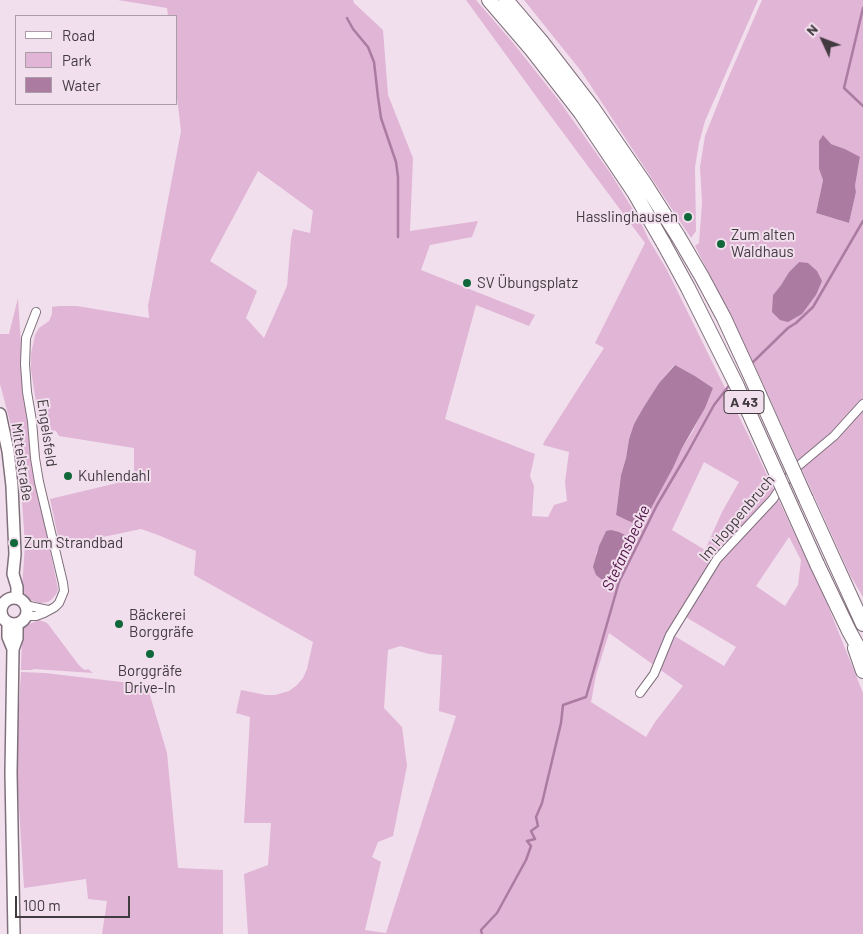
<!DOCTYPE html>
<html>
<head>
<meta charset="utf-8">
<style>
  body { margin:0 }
  #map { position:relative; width:863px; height:934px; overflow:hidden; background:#f2dfed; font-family:Barlow,sans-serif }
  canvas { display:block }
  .legend { position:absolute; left:15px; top:15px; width:162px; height:90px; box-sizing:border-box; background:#f2dfed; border:1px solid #ab9da7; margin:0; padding:6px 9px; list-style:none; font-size:15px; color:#413a3f }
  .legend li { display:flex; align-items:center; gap:10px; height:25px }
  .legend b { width:25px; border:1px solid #ab9da7 }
  .north { position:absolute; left:798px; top:15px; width:50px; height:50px; -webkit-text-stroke:4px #f2dfed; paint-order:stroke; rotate:313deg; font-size:14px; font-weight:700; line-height:20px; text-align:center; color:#413a3f }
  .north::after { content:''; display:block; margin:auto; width:18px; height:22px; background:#413a3f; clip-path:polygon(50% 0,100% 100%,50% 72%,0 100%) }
  .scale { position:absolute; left:15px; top:896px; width:115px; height:22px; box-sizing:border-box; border:2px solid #413a3f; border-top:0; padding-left:6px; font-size:15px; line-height:18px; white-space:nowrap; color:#413a3f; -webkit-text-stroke:4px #f2dfed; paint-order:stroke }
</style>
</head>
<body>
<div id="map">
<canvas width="863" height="934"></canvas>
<ul class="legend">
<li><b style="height:6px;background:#fff"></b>Road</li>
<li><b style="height:14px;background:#e0b5d6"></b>Park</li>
<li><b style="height:14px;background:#ac7ba2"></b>Water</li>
</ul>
<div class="north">N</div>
<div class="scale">100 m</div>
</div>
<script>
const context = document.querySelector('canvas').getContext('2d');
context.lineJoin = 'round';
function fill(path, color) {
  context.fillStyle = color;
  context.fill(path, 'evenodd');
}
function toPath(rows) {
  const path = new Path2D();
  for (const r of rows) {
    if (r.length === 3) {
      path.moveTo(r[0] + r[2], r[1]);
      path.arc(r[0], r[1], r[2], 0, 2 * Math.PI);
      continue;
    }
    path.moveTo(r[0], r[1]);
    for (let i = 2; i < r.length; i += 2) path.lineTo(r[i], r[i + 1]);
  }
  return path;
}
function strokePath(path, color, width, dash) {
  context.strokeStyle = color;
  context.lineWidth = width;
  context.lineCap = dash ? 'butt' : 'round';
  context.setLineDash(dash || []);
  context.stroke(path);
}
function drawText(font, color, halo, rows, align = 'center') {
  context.font = font + ' Barlow,sans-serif';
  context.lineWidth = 4;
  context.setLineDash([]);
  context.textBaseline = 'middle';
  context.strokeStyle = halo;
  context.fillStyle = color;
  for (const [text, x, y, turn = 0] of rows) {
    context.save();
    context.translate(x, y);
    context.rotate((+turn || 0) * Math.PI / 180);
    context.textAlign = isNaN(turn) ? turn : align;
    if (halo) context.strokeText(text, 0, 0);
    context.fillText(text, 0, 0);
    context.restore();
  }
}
const green = toPath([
  [118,0,353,0,354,3,383,30,388,95,413,158,410,231,478,221,472,237,430,245,421,270,535,315,529,326,476,305,445,419,535,454,530,476,534,486,532,516,548,517,554,505,567,501,565,482,569,452,543,445,544,442,604,348,595,343,645,243,538,99,466,0,476,0,514,44,560,102,611,174,640,221,649,240,667,270,752,443,826,601,863,693,863,934,248,934,244,874,268,865,271,823,244,823,250,717,236,713,241,690,266,695,275,695,289,691,297,685,303,678,307,669,313,642,194,575,196,551,158,535,141,529,60,546,50,499,134,479,134,448,59,436,56,431,40,428,31,370,31,354,35,335,39,328,49,321,52,314,52,307,59,306,77,306,149,318,148,306,181,131,176,89,176,16,168,16,167,8],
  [258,171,313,211,310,233,293,229,291,239,287,286,264,338,246,318,257,291,210,261],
  [674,365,695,376,713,388,693,431,682,448,673,468,641,527,616,515,621,475,626,458,629,439,634,424,643,408,659,383],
  [704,462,739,482,722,512,705,550,672,530],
  [606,531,635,540,623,567,618,575,596,554],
  [789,537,801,560,798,585,785,606,756,586],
  [684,616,736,647,724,666,673,635],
  [609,633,683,686,655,722,646,737,591,702,596,675],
  [400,646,429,654,442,655,439,711,456,716,386,933,365,930,381,862,372,857,378,842,393,836,407,766,402,727,384,708,388,650],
  [524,0,758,0,705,121,699,143,695,167,696,231,691,238,581,71],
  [762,0,863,0,863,597,850,575,753,362,695,246,699,243,702,203,700,167,705,136,726,83],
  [831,144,845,149,860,158,855,186,856,192,849,223,816,213,823,180,819,169,820,159],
  [799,262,816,295,802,313,773,295,781,285,789,272],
  [18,298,22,362,32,463,58,589,57,593,52,599,48,602,40,603,28,599,25,596,22,588,25,545,20,473,12,429,0,384,0,334,9,334],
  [39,620,45,622,48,624,78,664,83,669,86,670,88,669,93,673,34,669,32,670,21,670,22,638,24,629,27,625,34,622],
  [21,672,45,673,147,685,167,753,178,868,223,870,223,934,102,934,107,901,88,899,86,879,24,888,16,759]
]);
const water = toPath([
  [823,135,831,144,845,149,860,157,855,186,856,192,849,223,816,213,823,180,819,169,819,141],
  [799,262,808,263,817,271,822,281,816,295,802,314,788,322,780,320,772,312,773,295,781,285,789,272],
  [675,365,695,376,713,388,705,408,682,448,673,468,641,527,616,515,621,475,626,458,629,439,634,424,643,408,659,383],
  [611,530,619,532,635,540,623,567,618,575,611,582,601,579,596,575,593,567,599,546,606,531]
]);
const stream = toPath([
  [863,8,844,88,863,106],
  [347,18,353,29,368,47,374,62,378,97,381,118,396,162,398,177,398,237],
  [751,364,788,328,796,323,813,307,863,221],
  [482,934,481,930,497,913,526,860,531,846,527,841,535,839,531,831,538,826,536,817,542,803,561,723,563,705,586,697,619,582,657,505,687,454,714,405,731,383]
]);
const minor = toPath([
  [25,605,48,610],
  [0,606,2,607],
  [0,614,2,615],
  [26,616,36,616,44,613,55,607,59,603,64,591,63,583,39,482,35,458,32,421,27,392,25,364,26,338,36,312],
  [640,693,654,674,670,635,717,559,773,499,783,484,797,467,834,436,863,404]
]);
const secondary = toPath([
  [0,414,8,451,12,486,15,554,13,574,17,587,17,598],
  [14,611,13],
  [8,623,8,637,13,649],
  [14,934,11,773,13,649,17,638,17,624]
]);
const motorway = toPath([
  [489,0,532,50,581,113,634,192,664,244],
  [506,0,541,41,592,107,645,184,678,236],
  [806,499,863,624],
  [817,564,849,631,863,656],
  [855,648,863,671]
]);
const motorwayBridge = toPath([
  [678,236,702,277,724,318,753,381,806,499],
  [664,244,688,288,737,386,817,564]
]);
const markers = [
  [688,217,5,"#10683a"],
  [721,244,5,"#10683a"],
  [467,283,5,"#10683a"],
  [68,476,5,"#10683a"],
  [14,543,5,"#10683a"],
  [119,624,5,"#10683a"],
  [150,654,5,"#10683a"]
];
const shields = [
  [744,402,40]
];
const shieldNames = [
  ["A 43",744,402]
];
const poiNames = [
  ["Hasslinghausen",678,217,"right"],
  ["Zum alten",731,235],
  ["Waldhaus",731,252],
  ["SV Übungsplatz",477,283],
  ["Kuhlendahl",78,476],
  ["Zum Strandbad",24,543],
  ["Bäckerei",129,615],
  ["Borggräfe",129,632],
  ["Borggräfe",150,671,"center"],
  ["Drive-In",150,688,"center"]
];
const streetNames = [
  ["Engelsfeld",47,433,82],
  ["Mittelstraße",22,462,82],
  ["Im Hoppenbruch",737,518,-50]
];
const waterNames = [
  ["Stefansbecke",626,548,-65]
];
fill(green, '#e0b5d6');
fill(water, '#ac7ba2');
strokePath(stream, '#ac7ba2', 2.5);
strokePath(minor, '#80707c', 10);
strokePath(secondary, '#80707c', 14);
strokePath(motorway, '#80707c', 16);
strokePath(minor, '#fff', 8);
strokePath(secondary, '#fff', 11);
strokePath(motorway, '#fff', 14);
strokePath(motorwayBridge, '#80707c', 16, []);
strokePath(motorwayBridge, '#fff', 14);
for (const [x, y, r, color] of markers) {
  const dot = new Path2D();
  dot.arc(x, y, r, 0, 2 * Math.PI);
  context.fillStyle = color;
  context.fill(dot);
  strokePath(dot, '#f2dfed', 2);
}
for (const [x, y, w] of shields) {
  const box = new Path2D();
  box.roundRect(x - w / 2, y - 11.5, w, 23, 4);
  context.fillStyle = '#f2dfed';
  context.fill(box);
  strokePath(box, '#413a3f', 1);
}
drawText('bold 14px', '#413a3f', null, shieldNames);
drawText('15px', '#413a3f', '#f2dfed', poiNames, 'left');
drawText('15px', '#413a3f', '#f2dfed', streetNames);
drawText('italic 16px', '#501447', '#f2dfed', waterNames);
</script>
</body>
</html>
